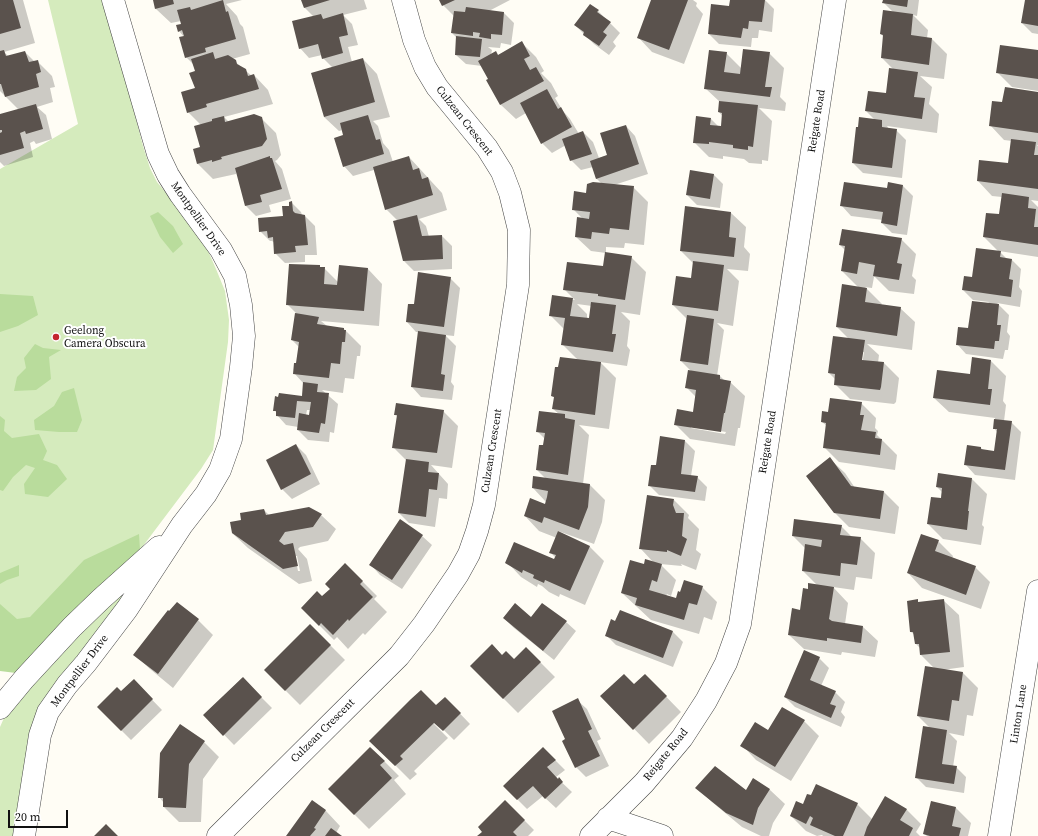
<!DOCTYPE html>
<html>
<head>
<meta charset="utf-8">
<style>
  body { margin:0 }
  #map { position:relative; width:1038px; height:836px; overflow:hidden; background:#fffdf5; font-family:"Source Serif 4",serif }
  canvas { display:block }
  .scale { position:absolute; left:8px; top:810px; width:60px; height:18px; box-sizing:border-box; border:2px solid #111; border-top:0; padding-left:5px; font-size:12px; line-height:14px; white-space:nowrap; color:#111; -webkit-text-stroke:3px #fff; paint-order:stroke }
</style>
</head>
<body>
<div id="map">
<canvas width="1038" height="836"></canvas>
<div class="scale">20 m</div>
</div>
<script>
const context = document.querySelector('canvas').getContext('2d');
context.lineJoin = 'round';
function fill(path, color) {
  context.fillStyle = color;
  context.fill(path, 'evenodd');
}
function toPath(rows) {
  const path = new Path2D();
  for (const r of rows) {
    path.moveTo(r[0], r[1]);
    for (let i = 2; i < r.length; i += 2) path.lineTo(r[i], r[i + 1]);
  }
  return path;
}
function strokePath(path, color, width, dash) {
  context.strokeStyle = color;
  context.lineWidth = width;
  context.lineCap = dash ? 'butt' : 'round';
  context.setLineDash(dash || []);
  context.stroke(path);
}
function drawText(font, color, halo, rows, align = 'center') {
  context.font = font + ' "Source Serif 4",serif';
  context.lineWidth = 4;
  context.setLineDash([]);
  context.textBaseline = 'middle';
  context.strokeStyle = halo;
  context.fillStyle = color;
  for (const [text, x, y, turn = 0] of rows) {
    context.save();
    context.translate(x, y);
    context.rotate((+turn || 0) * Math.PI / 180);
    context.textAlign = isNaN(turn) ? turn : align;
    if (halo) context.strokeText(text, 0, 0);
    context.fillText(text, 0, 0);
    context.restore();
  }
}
const green = toPath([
  [48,0,105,0,143,146,150,168,157,182,183,213,205,244,216,269,225,291,229,320,228,342,213,450,201,469,140,550,0,671,0,169,78,124],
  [136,580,53,691,17,836,0,836,0,727,11,702]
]);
const forest = toPath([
  [158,212,173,226,183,244,173,253,160,237,150,216],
  [0,294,33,296,38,315,18,326,0,332],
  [35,344,43,348,61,350,49,357,51,379,36,390,14,391,17,377,26,368,24,358],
  [74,388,82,420,77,432,59,432,35,430,34,420,54,406,62,392],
  [0,416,5,420,4,431,12,438,39,434,47,451,43,460,57,465,67,479,48,497,25,494,24,484,35,468,26,465,13,477,3,491,0,490],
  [139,534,140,550,16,673,0,671,0,604,17,619,30,617,84,560],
  [19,565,19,576,7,580,0,584,0,573]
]);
const shadow = toPath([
  [0,0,23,0,35,43,4,52,8,56,25,52,35,62,37,61,52,76,55,87,50,88,53,102,37,107,46,115,52,139,36,144,34,141,30,143,33,157,4,166,0,162,0,115,19,110,0,91],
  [154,0,242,0,226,4,237,16,240,24,243,27,250,54,232,59,252,76,254,75,268,90,273,104,224,117,229,122,261,118,276,133,281,155,277,160,275,161,282,169,291,199,269,205,271,212,256,216,246,206,237,171,236,172,236,174,213,179,198,164,201,147,201,125,188,112,196,88,196,72,194,65,186,57,184,37,179,31,182,24,181,21,171,23,156,9],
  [302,0,364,0,367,9,343,15,352,24,358,45,348,47,352,62,363,59,377,74,390,117,373,121,378,126,383,143,389,150,393,162,409,157,442,193,447,210,419,219,426,226,429,237,442,236,452,246,452,269,414,271,404,261,394,222,398,221,386,209,374,170,353,176,344,166,344,136,343,130,339,131,324,117,333,68,323,58,322,55,309,58,300,48,314,17,304,7],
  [440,0,510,0,489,11,504,13,514,23,511,45,501,43,500,48,488,47,492,50,491,55,498,55,522,43,536,57,544,71,541,73,551,83,558,96,555,98,563,111,570,119,579,134,583,132,593,142,599,158,608,155,626,126,635,136,648,174,614,185,633,187,648,202,644,245,625,243,624,248,606,247,606,253,631,257,646,272,640,315,621,312,630,321,627,346,630,350,627,366,600,362,616,378,609,429,579,425,589,435,583,484,590,485,605,500,602,522,594,544,558,531,558,532,590,547,604,561,585,605,560,594,559,597,549,592,542,586,538,584,537,587,521,577,507,562,554,561,556,558,550,552,557,538,539,531,525,516,545,505,546,502,533,488,545,478,537,470,545,439,537,431,559,414,553,409,555,398,552,396,578,360,562,344,564,329,550,315,553,296,575,300,564,289,604,268,606,253,591,251,576,237,583,219,573,209,587,194,602,184,596,178,593,167,581,170,571,160,566,145,552,153,542,143,526,113,516,119,501,105,482,66,466,64,456,55,457,38,452,33,454,16,443,5],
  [577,304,592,306,590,319,587,319,587,314],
  [652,0,693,0,697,3,696,6,703,14,684,64,652,52,638,37],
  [731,0,765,0,774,9,772,32,759,30,758,38,752,38,751,47,719,44,709,34,730,7],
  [884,0,919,0,917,16,913,15,928,30,927,38,932,39,947,54,944,79,920,76,932,87,929,104,939,114,937,133,887,126,889,129,896,130,906,140,902,178,863,173,853,163,876,121,866,111,886,94,893,69,882,58,884,37,881,34,894,13,883,2],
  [1026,0,1038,0,1038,34,1032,33,1022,23],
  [590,6,598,11,620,33,613,42,616,46,609,55,594,44,575,25],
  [1038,51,1038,91,1012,87,997,72],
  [726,53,742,69,769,53,784,68,780,97,786,103,785,111,759,108,772,121,768,161,762,160,762,164,749,163,744,159,723,156,723,159,709,157,694,142,711,119,719,127,722,127,723,117,719,112,720,102,705,88],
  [1038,93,1038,145,1037,145,1038,146,1038,201,1031,200,1038,207,1038,257,999,251,1007,259,1011,259,1021,269,1019,287,1022,291,1020,307,997,303,1009,315,1007,332,1010,336,1008,350,1005,350,1003,359,966,354,957,344,989,302,973,300,963,290,972,278,999,252,984,237,1000,215,1002,197,992,196,978,181,980,161,1009,164,1012,141,1004,140,990,125,1003,104],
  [713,174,723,184,720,208,697,205,687,195],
  [903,186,913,196,907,235,892,233,882,223,883,220,851,216,842,206,888,189],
  [291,202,301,212,302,215,305,216,315,226,317,255,305,255,305,262,285,263,275,253,275,243,272,241,270,241,260,231,285,217],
  [686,207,731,213,746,227,744,247,750,254,748,271,727,269,739,281,733,326,717,323,724,330,717,376,720,376,724,380,730,382,745,396,740,428,738,428,735,446,690,439,675,424,693,413,696,397,686,387,692,372,681,361,687,319,673,305,692,280,694,264,681,251],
  [691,426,726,432,725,434,691,428],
  [901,239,916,254,912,276,916,280,914,294,889,291,875,277,874,277,872,288,865,287,882,304,881,305,900,308,915,322,912,350,867,344,879,355,878,363,884,363,899,378,896,402,894,404,850,399,835,384,836,380,829,373,849,339,837,327,859,288,842,271,845,250,840,245],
  [862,352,864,352,862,365,860,365],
  [321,268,324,268,339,283,368,269,382,284,379,326,321,321,327,326,344,329,361,346,360,356,357,356,354,379,345,378,343,393,322,390,338,404,334,433,330,432,329,442,308,440,298,430,298,427,286,425,277,415,277,413,275,411,302,397,304,384,294,373,297,364,299,347,292,340,296,313,287,304],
  [307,410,311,410,310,416,306,415],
  [450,278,460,288,454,336,445,335,456,346,451,382,454,386,452,400,421,397,412,387,419,332,416,332,407,322,415,305],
  [973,359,991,361,1006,376,1003,401,1006,405,1004,421,1011,422,1021,432,1015,480,975,475,966,465,981,448,983,450,995,452,997,432,994,428,995,418,949,412,934,398,971,375],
  [861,403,876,418,875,428,878,431,877,435,897,455,895,470,839,462,824,447,827,426,822,422,829,413],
  [443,411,458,426,452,468,431,465,448,484,447,499,439,498,435,527,409,523,399,513,407,461,393,447,398,417,395,415],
  [685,441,695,451,691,476,697,477,707,487,705,501,659,495,649,485,657,466],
  [296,445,306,455,320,484,292,499,282,489],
  [830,459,845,473,855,488,884,492,899,507,895,534,849,527,834,512],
  [972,479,987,494,982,525,984,527,981,545,943,539,928,524,941,499,942,492,937,487],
  [674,500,689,515,688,518,699,529,696,550,701,554,696,570,681,564,682,566,660,564,676,580,671,596,667,594,666,596,677,600,702,587,717,602,712,620,704,617,699,634,651,620,622,593,644,565,654,563,640,548],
  [264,510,269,515,321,515,336,529,328,541,300,547,298,549,307,559,312,581,299,584,248,548,232,533],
  [295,556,297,556,300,571,298,571],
  [841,526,852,537,860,538,875,553,872,579,856,577,854,590,833,587,848,603,845,624,863,627,878,641,875,657,842,652,841,655,804,649,789,635,801,611,809,590,818,586,803,571,805,548,793,536],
  [422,536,432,545,402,589,380,575,371,565],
  [938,541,953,556,952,559,975,567,990,582,981,609,922,588,908,573],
  [345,564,377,596,374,599,387,612,365,635,363,633,348,649,337,637,334,640,302,608,322,598,331,589],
  [917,601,920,603,944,601,959,615,964,667,942,670,963,673,978,688,973,716,967,715,964,736,949,733,957,741,953,767,956,767,966,777,964,793,926,787,916,777,931,729,918,716,935,669,921,655,921,649,916,644,915,635,911,632],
  [504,618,532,618,566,622,576,631,554,660,514,628],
  [198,620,213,635,173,688,150,669,135,655],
  [310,625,345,660,300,705,265,670],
  [673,632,683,642,673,667,616,645,606,635],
  [526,648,555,677,518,713,471,666,502,656,514,660],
  [819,658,829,668,821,686,835,692,845,702,841,712,845,717,841,727,795,707,785,697],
  [645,675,681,712,649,744,602,696,635,686],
  [242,678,272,708,234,745,205,715],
  [134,681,162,710,131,740,98,707,121,693],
  [421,692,436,707,445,698,470,724,454,740,424,711,422,712,448,738,414,771,417,774,410,780,371,741],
  [577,700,587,709,601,739,597,741,609,766,586,777,576,767,566,740],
  [804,721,819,736,791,781,756,760,742,745,768,731],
  [204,742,219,757,203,779,201,822,179,822,164,807,164,803,159,797],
  [543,748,565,770,556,777,572,792,556,808,543,796,527,809,504,786],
  [384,761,399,776,394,780,406,794,369,829,329,789],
  [754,779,770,790,785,804,773,823,769,836,761,836,742,827,712,802,697,788,746,792],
  [312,801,326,811,340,826,336,833,340,836,287,836],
  [505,801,534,830,528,836,479,836],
  [932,803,956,808,971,823,968,836,927,836,924,834],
  [857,804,872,819,906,809,921,824,916,832,920,836,823,836,822,835,817,836,806,831,791,816,803,805]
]);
const building = toPath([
  [0,0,13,0,21,28,0,34],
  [153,0,173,0,174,4,155,9],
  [223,0,226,12,228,11,236,39,205,48,206,52,185,58,179,37,184,36,182,30,178,32,176,25,181,24,177,10,190,7,191,10],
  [301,0,330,0,304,8],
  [439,0,455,0,442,6],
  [651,0,688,0,669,50,637,38],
  [730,0,765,0,762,22,749,21,748,29,743,28,741,38,708,34,711,4,729,6],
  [883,0,908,0,907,7,882,3],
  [1025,0,1038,0,1038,26,1021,23],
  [590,4,599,10,597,12,611,22,603,32,607,35,599,46,583,35,584,32,574,25],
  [466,7,504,12,502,35,491,34,491,39,479,37,480,33,473,32,473,36,451,33,454,11,465,12],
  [883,10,913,14,911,35,932,38,929,65,881,58,883,35,880,34],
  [343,13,348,35,339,37,343,53,322,59,318,44,299,49,292,21,321,14,323,19],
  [456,36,482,39,480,57,455,55],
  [522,41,530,56,524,59,530,70,536,67,544,81,500,105,486,80,488,79,478,61,496,51,498,55],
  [1000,45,1038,50,1038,79,996,73],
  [743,49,770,52,765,87,772,87,770,97,704,89,709,50,727,52,724,72,740,74],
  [4,50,6,56,25,51,29,62,38,60,41,72,36,74,39,87,5,97,1,84,0,84,0,51],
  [213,52,215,59,228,55,236,60,237,64,246,69,248,76,254,74,259,89,206,104,207,107,187,113,181,92,195,88,189,73,195,71,191,59],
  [363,58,375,102,324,117,311,73],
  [889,68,918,72,914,97,925,98,922,119,865,111,868,91,886,93],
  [1005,87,1038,92,1038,133,989,126,992,101,1002,102],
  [547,89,558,109,561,107,572,127,541,144,520,103],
  [719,101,758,105,753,147,748,146,748,150,733,148,733,145,709,142,709,144,693,143,696,116,711,118,710,125,721,126,722,113,718,112],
  [36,104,43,129,26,134,25,131,20,133,24,148,0,155,0,133,2,132,2,130,0,130,0,114],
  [254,114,262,117,267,139,262,146,221,157,222,159,212,162,212,160,197,164,193,149,200,147,194,126,212,121,212,119,224,116,225,122],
  [368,115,376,140,380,139,384,154,343,167,334,138,343,135,340,123],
  [859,117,882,120,882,127,897,129,892,168,852,163,856,127,858,127],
  [626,125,639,164,596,179,590,161,607,155,600,133],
  [583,131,592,154,570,161,562,139],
  [1011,139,1036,142,1034,155,1038,155,1038,189,977,181,979,160,1008,163],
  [270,156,270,158,272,158,282,189,260,195,262,202,245,206,235,168],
  [409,156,413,170,419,168,422,179,428,177,433,195,385,210,373,167],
  [690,170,714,174,710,199,686,195],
  [593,182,634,186,629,230,610,228,609,234,592,232,591,239,575,237,577,217,589,219,590,212,572,210,574,191,586,193,587,184],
  [844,182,887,188,888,182,903,185,897,226,881,223,883,212,840,206],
  [1002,193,1029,197,1028,208,1036,209,1034,227,1038,227,1038,245,983,237,986,213,999,214],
  [292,201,293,211,295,213,305,215,308,245,295,246,296,252,274,254,273,237,268,238,267,231,259,232,258,218,283,216,282,206,289,206,289,202],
  [685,206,731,212,729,237,736,238,734,257,680,251],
  [417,215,422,236,442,235,443,259,403,261,393,221],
  [842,229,902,238,897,263,902,264,899,280,873,276,875,265,859,262,857,274,841,271,845,246,839,245],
  [976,248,1001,251,1000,257,1012,259,1009,279,1013,280,1011,297,962,290,964,276,972,277],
  [605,252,632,256,625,300,598,296,598,294,563,290,567,262,603,266],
  [693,261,724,265,718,311,672,305,676,276,691,278],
  [289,264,320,265,320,267,325,267,324,284,337,285,339,265,368,268,364,311,286,305],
  [418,272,451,277,444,327,406,322,408,304,414,304],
  [842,284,867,288,865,302,901,307,897,336,836,327],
  [552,295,573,298,570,316,589,318,591,302,616,305,612,334,616,334,613,352,561,345,565,318,549,316],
  [972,301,999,304,997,325,1001,325,999,341,995,341,994,349,956,345,958,327,968,328],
  [295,313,319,317,317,324,344,328,344,330,346,330,345,342,342,342,340,364,331,363,329,378,293,374,294,363,296,363,299,342,291,340],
  [687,315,714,319,708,365,680,361],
  [418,331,446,335,441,374,445,375,443,391,411,387],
  [833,336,865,340,862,360,884,362,881,387,880,390,834,385,835,374,828,373],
  [560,357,601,362,595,415,552,409,554,397,551,396,555,367,558,367],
  [972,357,991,360,988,389,992,389,990,405,933,398,937,370,970,374],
  [688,370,720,375,720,379,731,381,725,413,724,413,721,432,674,425,677,409,693,412,696,390,685,388],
  [303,382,318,384,317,392,329,393,325,424,321,423,319,433,297,430,299,413,309,415,311,402,297,401,295,418,276,416,276,411,273,411,275,396,278,397,279,393,302,396],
  [830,398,862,402,860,415,864,415,861,430,876,432,875,438,882,439,880,455,823,448,826,423,821,422,822,411,828,412],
  [396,403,444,410,437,453,392,448,397,415,394,415],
  [539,411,565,414,565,418,575,420,568,475,536,470,539,445,543,445,545,433,536,432],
  [994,419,1012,421,1005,470,964,465,967,445,981,447,981,449,994,451,997,429,993,429],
  [660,436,685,440,681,474,698,476,695,492,648,486,651,465,656,465],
  [296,444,311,474,281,490,266,460],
  [830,457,851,486,884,491,880,519,834,513,806,476],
  [406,459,429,462,428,472,439,473,437,490,429,489,426,517,398,513],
  [938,473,972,478,968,511,969,511,967,530,927,524,931,497,941,498,942,488,936,487],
  [533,476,590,484,588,507,579,530,544,517,542,523,524,516,530,498,545,504,547,497,548,491,532,488],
  [647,495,674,499,673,505,676,513,684,513,682,536,687,539,681,556,667,550,667,552,639,549],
  [309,507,322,514,313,527,285,532,279,541,284,545,293,543,298,566,283,569,232,533,230,522,241,520,240,513,264,509,266,515],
  [400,519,423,535,392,580,369,565],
  [794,519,842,525,840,535,861,537,857,565,841,563,840,576,802,571,805,544,821,547,822,540,792,536],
  [558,531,590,546,570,591,545,580,544,583,533,578,534,575,523,570,522,573,505,563,514,542,554,559,556,555,549,553],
  [921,534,939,540,935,551,976,566,966,595,907,573],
  [645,559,662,564,657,582,652,580,649,590,676,598,678,591,680,592,684,580,703,586,697,605,689,603,684,620,635,605,637,598,621,593,630,560,644,564],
  [345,563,363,581,360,584,373,597,349,621,348,619,333,635,321,623,319,626,301,608,317,591,322,596,330,589,325,584],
  [808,583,834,587,829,619,832,621,863,626,861,643,827,638,827,641,788,635,792,608,800,610,803,588,808,589],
  [918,599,918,602,944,599,950,652,920,655,919,644,915,644,913,632,910,632,907,601],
  [177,602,199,619,158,674,133,655,168,610,169,611],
  [515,603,531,617,542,603,567,621,543,651,503,618],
  [620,610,673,631,663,658,605,636,611,619,615,621],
  [310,624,331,645,285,691,264,670],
  [492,644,502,655,506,651,514,659,526,647,541,662,503,699,470,666],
  [804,650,820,657,810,680,836,691,830,704,836,706,831,718,784,697],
  [925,666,963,672,959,701,952,700,949,721,917,716],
  [624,674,634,684,645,674,667,696,633,730,600,696],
  [243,677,262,697,223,736,203,715],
  [134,679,153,699,121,731,97,707,117,687,121,691],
  [421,690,436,705,445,697,461,713,443,731,434,723,400,756,403,759,395,766,369,741,411,699],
  [578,698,592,729,588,731,600,756,575,768,562,741,565,739,552,711],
  [782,707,805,720,775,767,740,746,755,722,768,730],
  [180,724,205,741,189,764,186,808,163,807,163,798,158,798,160,753],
  [923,726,947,730,942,764,957,766,954,784,915,778],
  [370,747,385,761,380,765,392,778,354,815,328,789],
  [543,747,556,760,547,767,558,779,559,777,563,782,545,799,533,786,517,800,503,786],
  [715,766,746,790,753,778,770,789,758,808,753,825,726,813,695,788],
  [816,784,858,803,843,836,835,836,810,825,813,818,810,816,806,824,790,816,796,801,803,804,807,794,811,795],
  [885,796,907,809,900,820,913,828,909,836,864,836,867,827],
  [312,800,326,810,314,828,316,829,310,836,286,836],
  [505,800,525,820,513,832,517,836,477,836,482,832,478,827],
  [931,801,956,807,952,826,961,828,959,836,930,836,923,834],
  [106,824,118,836,94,836],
  [331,828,342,836,325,836]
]);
const minor = toPath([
  [0,708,24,679,72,627,101,599,159,547],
  [608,818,662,836],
  [24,836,40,735,48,712,67,685,86,663,127,609,182,525,206,494,220,470,231,439,241,367,244,336,241,305,235,276,221,250,180,194,168,175,158,154,113,0],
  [218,836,399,656,424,624,458,574,469,554,477,531,484,505,518,285,519,230,510,193,502,172,487,148,437,87,425,67,414,40,403,0],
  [591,836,644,783,682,738,706,701,726,663,740,624,835,0],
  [999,836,1038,591]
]);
const markers = [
  [56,337,4,"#c4262e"]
];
const streetNames = [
  ["Culzean Crescent",464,121,52],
  ["Reigate Road",817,121,-81],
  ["Montpellier Drive",198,219,55],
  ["Reigate Road",768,442,-81],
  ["Culzean Crescent",492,451,-81],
  ["Montpellier Drive",80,671,-53],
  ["Linton Lane",1019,714,-81],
  ["Culzean Crescent",323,731,-45],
  ["Reigate Road",666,755,-51]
];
const poiNames = [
  ["Geelong",64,331],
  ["Camera Obscura",64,344]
];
fill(green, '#d5ebbd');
fill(forest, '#b9dc9c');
fill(shadow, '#0003');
fill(building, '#5a524d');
strokePath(minor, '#444', 23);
strokePath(minor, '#fff', 22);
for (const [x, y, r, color] of markers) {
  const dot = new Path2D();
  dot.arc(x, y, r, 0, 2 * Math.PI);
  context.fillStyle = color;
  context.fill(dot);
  strokePath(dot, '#fff', 1.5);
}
drawText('11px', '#111', '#fff', streetNames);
drawText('11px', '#111', '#fff', poiNames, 'left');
</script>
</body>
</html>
